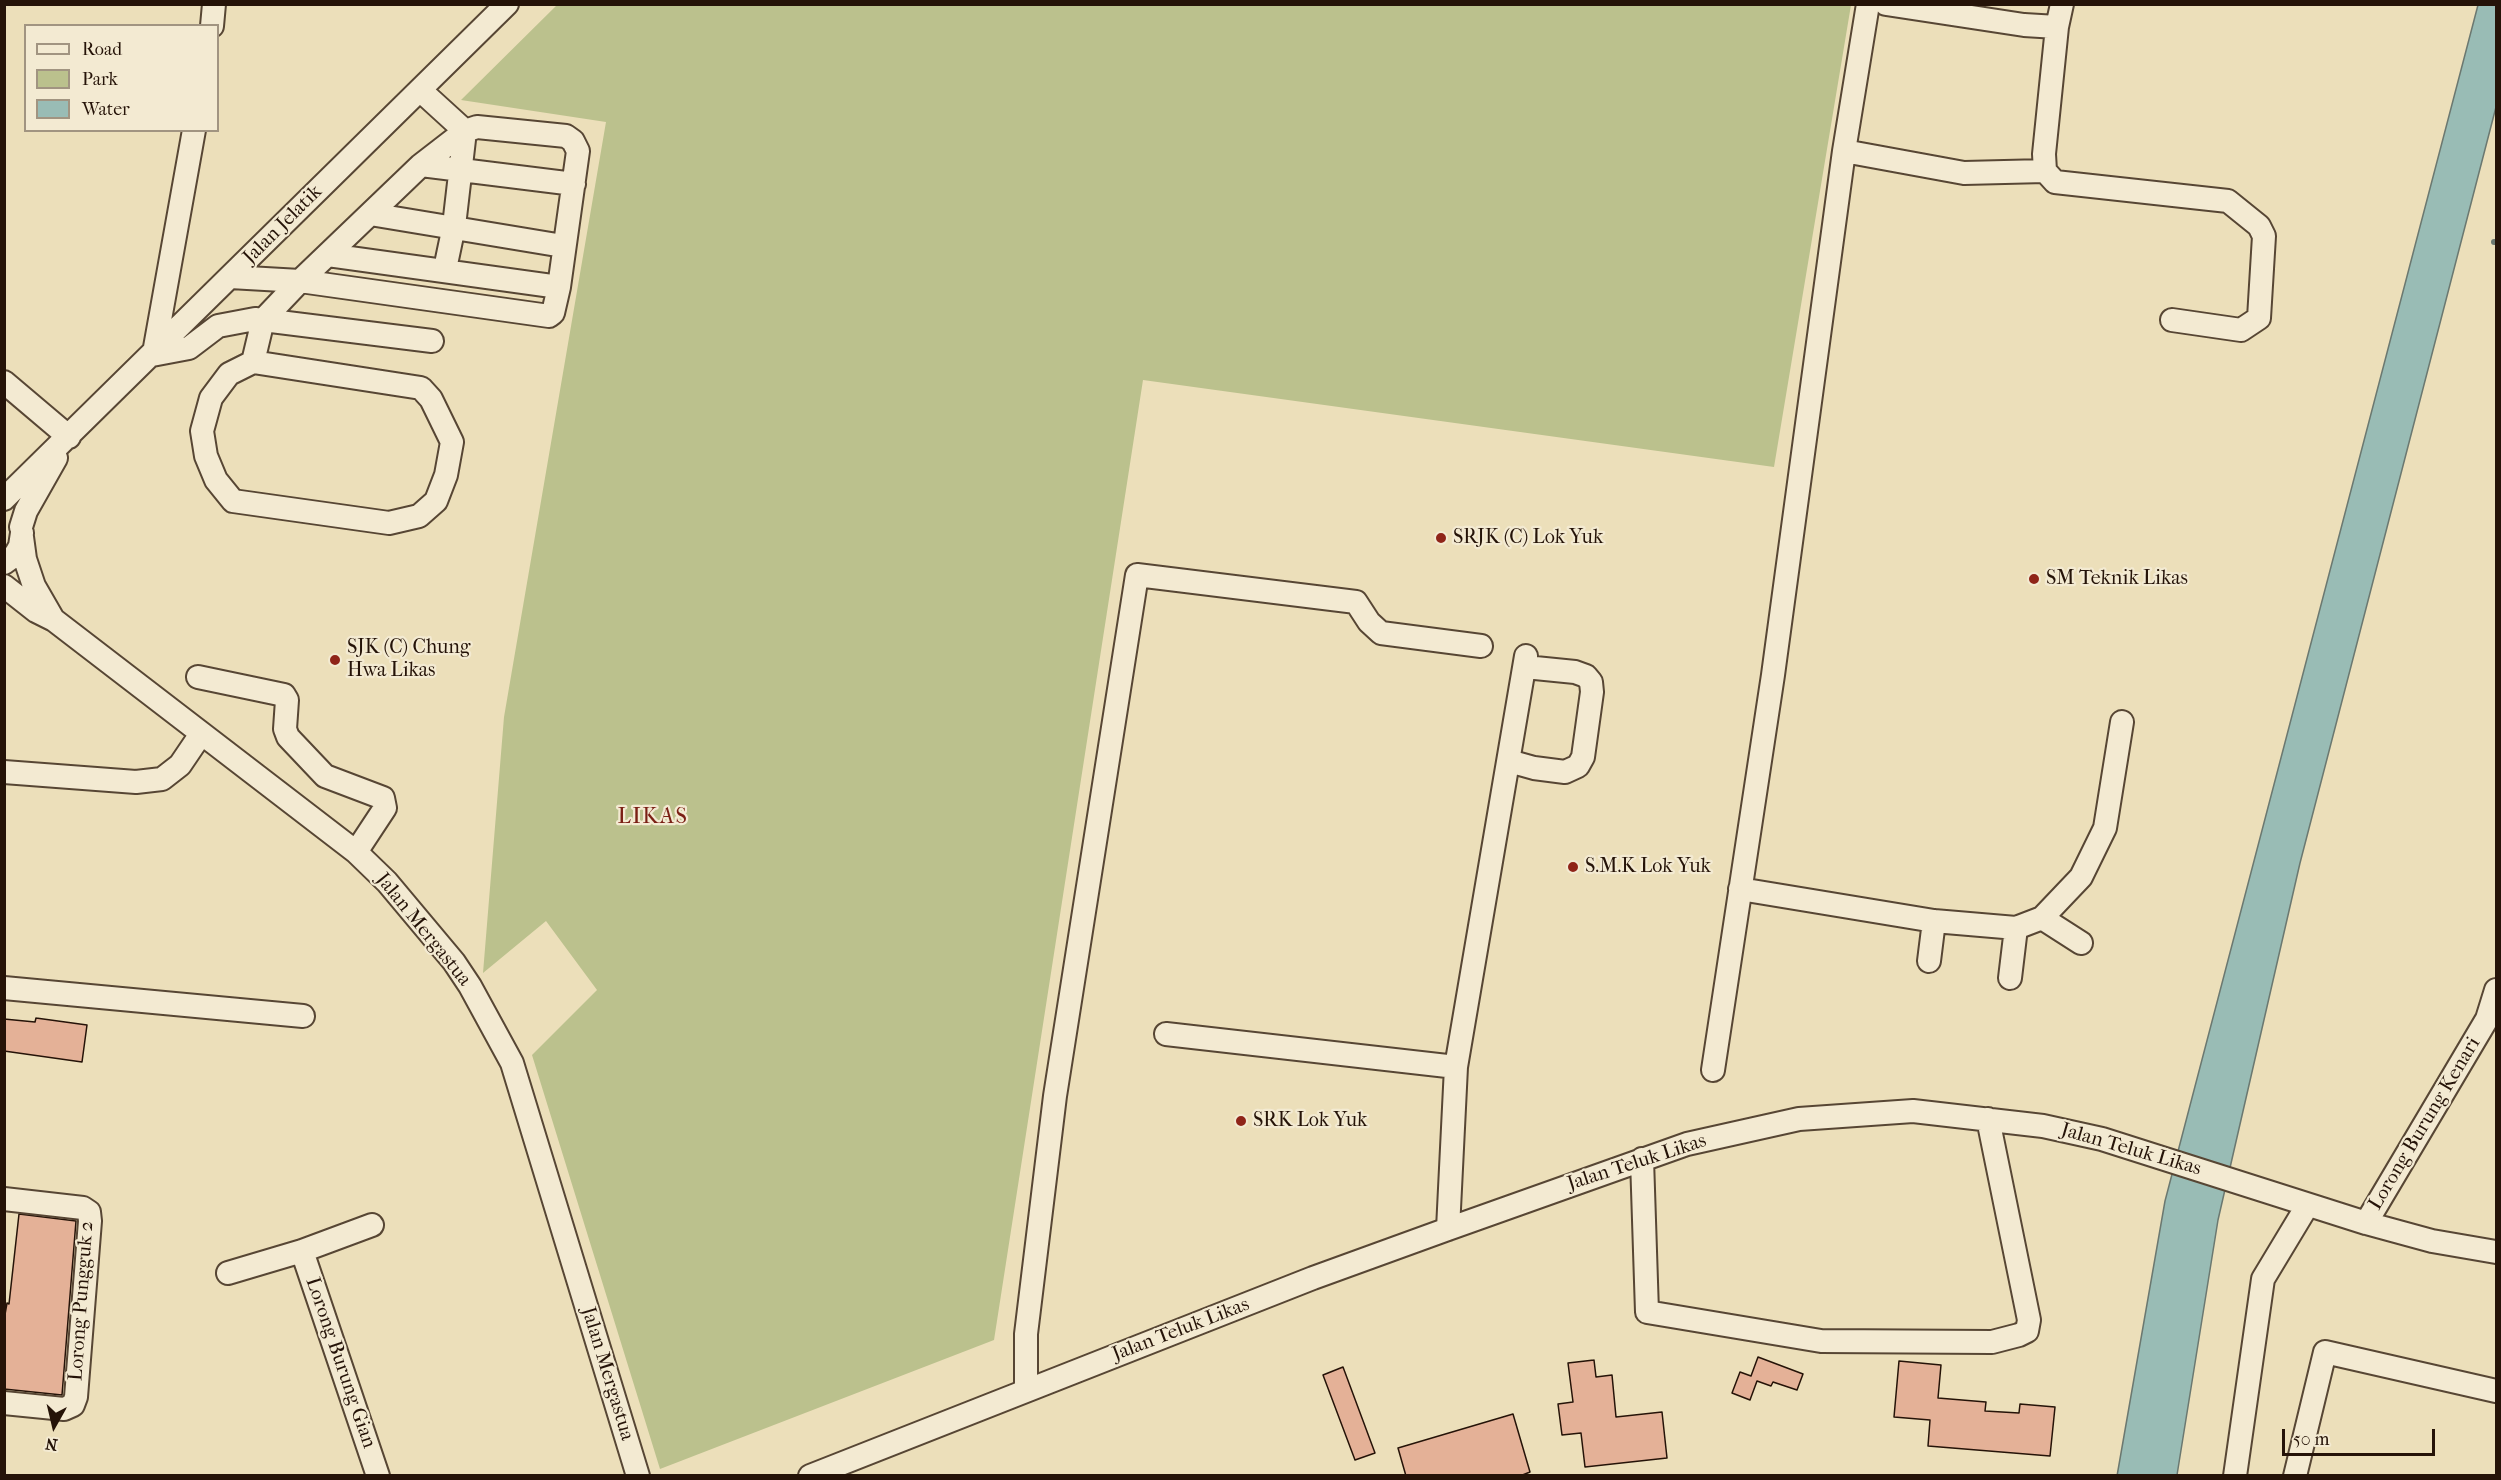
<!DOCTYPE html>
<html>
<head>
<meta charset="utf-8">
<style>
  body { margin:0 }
  #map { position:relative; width:2501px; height:1480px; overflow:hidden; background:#ecdfba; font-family:"IM FELL French Canon",serif }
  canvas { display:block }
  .frame { position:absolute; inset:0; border:6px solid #251308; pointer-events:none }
  .legend { position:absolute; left:24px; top:24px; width:195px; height:108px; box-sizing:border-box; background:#f3ead2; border:2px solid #a19481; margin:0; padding:8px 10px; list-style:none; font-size:18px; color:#251308 }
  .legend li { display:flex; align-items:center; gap:12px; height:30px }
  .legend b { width:30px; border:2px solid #a19481 }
  .north { position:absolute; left:24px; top:1396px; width:60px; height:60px; -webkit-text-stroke:4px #f3ead2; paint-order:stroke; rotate:188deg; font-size:16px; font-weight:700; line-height:24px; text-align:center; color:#251308 }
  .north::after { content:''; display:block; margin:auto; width:21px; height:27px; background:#251308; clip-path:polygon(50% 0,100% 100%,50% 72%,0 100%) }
  .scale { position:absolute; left:2282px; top:1429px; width:153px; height:27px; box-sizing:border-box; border:3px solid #251308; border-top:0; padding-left:8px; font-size:18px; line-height:21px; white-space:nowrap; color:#251308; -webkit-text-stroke:4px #f3ead2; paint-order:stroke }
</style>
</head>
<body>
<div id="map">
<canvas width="2501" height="1480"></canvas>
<div class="frame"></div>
<ul class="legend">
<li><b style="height:8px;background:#f3ead2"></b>Road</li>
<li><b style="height:16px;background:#bbc18d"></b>Park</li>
<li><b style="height:16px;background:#99bcb5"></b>Water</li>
</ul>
<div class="north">N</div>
<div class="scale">50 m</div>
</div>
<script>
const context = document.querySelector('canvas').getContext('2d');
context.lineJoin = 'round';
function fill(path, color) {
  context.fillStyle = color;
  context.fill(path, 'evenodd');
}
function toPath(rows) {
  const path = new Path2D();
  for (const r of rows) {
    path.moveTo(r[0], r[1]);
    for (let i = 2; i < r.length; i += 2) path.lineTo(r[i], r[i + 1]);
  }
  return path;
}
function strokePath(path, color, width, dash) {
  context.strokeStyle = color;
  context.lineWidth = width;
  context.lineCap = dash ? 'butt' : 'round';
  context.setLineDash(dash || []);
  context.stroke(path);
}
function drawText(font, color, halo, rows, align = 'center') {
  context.font = font + ' "IM FELL French Canon",serif';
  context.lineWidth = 4.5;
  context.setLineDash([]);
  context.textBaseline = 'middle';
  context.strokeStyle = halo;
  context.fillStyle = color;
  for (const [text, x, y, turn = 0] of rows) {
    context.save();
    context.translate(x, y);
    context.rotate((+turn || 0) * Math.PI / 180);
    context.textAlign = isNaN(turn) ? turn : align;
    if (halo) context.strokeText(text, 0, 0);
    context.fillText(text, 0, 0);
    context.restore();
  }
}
const green = toPath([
  [557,5,1851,5,1774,467,1143,380,994,1340,660,1469,532,1055,597,990,546,921,483,973,504,717,606,122,461,100]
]);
const water = toPath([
  [2478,5,2496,5,2496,107,2300,863,2218,1220,2177,1475,2117,1476,2165,1201,2478,5]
]);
const stream = toPath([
  [2494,242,2496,242]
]);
const building = toPath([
  [36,1018,87,1025,82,1062,4,1051,4,1019,35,1022,36,1018],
  [19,1214,76,1221,62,1395,4,1389,4,1320,7,1303,9,1304,19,1214],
  [1758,1357,1803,1374,1797,1390,1773,1382,1771,1386,1757,1381,1750,1400,1732,1393,1740,1372,1751,1376,1758,1357],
  [1594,1360,1596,1377,1612,1375,1616,1417,1662,1412,1667,1458,1585,1467,1581,1433,1562,1435,1558,1404,1573,1402,1568,1363,1594,1360],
  [1899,1361,1941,1365,1938,1398,1986,1402,1985,1411,2019,1413,2020,1404,2055,1407,2050,1456,1928,1446,1930,1420,1894,1417,1899,1361],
  [1343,1367,1375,1453,1355,1460,1323,1375,1343,1367],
  [1513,1414,1530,1472,1520,1476,1406,1476,1398,1448,1513,1414]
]);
const minor = toPath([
  [1886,4,2024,25,2057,27],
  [2062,4,2057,27,2044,154,2045,171,2055,182,2228,201,2259,226,2264,236,2259,318,2241,330,2172,320],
  [212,26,214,4],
  [420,90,465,131],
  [1844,151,1964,173,2045,171],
  [421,165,574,184],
  [370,214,563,246],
  [328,255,559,287],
  [445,269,454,226,465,131],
  [154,353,194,130],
  [152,355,189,348,218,326,255,319,263,320,300,281,421,165,465,131,477,127,566,136,573,141,578,151,559,287,553,313,549,316,300,281,230,277],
  [253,362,421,388,431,399,452,442,446,475,436,501,419,516,389,523,233,501,216,480,206,456,202,431,211,398,229,374,253,362],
  [253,362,263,320,432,341],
  [4,382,69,437],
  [4,499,507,4],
  [21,527,26,511,56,458],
  [22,537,25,559,34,586,53,619],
  [4,563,15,555,20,546,22,533],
  [4,586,36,611,54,620,356,852,387,882,454,962,470,986,512,1063,638,1476],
  [198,677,284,695,287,700,285,729,288,737,325,776,383,798,385,808,356,852],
  [1509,761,1534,768,1565,772,1578,766,1583,757,1592,692,1591,682,1586,676,1575,672,1525,667],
  [4,772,136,782,162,779,180,765,201,734],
  [1740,889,1934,921,2016,928,2042,918,2081,877,2105,828,2122,722],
  [2042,918,2081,943],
  [1929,961,1934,921],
  [2010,978,2016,928],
  [4,988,303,1016],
  [1166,1034,1456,1067,1448,1229],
  [1456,1067,1526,656],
  [1713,1070,1773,675,1844,151,1868,4],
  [1642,1159,1647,1312,1821,1341,1992,1342,2019,1335,2027,1331,2029,1320,1988,1119],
  [4,1199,83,1208,89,1212,90,1221,76,1397,73,1405,64,1409,4,1403],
  [2366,1223,2487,1019,2496,990],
  [302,1251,378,1476],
  [228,1273,302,1251,372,1225],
  [1026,1390,1026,1334,1055,1096,1137,575,1356,602,1369,622,1381,633,1481,646],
  [810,1476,1313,1278,1448,1229,1687,1144,1799,1119,1913,1111,2043,1126,2102,1139,2366,1223,2432,1241,2496,1252],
  [2235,1476,2263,1279,2307,1206],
  [2295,1476,2325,1352,2496,1391]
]);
const markers = [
  [1441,538,6,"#8f2418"],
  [2034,579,6,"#8f2418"],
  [335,660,6,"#8f2418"],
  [1573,867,6,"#8f2418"],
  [1241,1121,6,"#8f2418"]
];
const streetNames = [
  ["Jalan Jelatik",283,225,-45],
  ["Jalan Mergastua",423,930,51],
  ["Lorong Burung Kenari",2425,1124,-59],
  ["Jalan Teluk Likas",2131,1150,16],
  ["Jalan Teluk Likas",1637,1163,-18],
  ["Lorong Pungguk 2",82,1301,-86],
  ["Jalan Teluk Likas",1181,1330,-21],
  ["Lorong Burung Gian",340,1363,71],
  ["Jalan Mergastua",607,1374,73]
];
const poiNames = [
  ["SRJK (C) Lok Yuk",1453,538],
  ["SM Teknik Likas",2046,579],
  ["SJK (C) Chung",347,648],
  ["Hwa Likas",347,671],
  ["S.M.K Lok Yuk",1585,867],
  ["SRK Lok Yuk",1253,1121]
];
const quarterNames = [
  ["LIKAS",653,818]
];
fill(green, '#bbc18d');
fill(water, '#99bcb5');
strokePath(water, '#6b7870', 1.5);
strokePath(stream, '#6b7870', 6);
fill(building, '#e4b197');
strokePath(building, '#251308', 1.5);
strokePath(minor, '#574634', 26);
strokePath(minor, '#f3ead2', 22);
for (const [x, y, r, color] of markers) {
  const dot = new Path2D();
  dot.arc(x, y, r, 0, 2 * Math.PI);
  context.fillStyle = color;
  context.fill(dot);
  strokePath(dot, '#f3ead2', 2);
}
drawText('20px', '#251308', '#f3ead2', streetNames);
drawText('20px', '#251308', '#f3ead2', poiNames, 'left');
context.letterSpacing = '1.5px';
drawText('22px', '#7a1f14', '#f3ead2', quarterNames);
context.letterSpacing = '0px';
</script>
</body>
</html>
